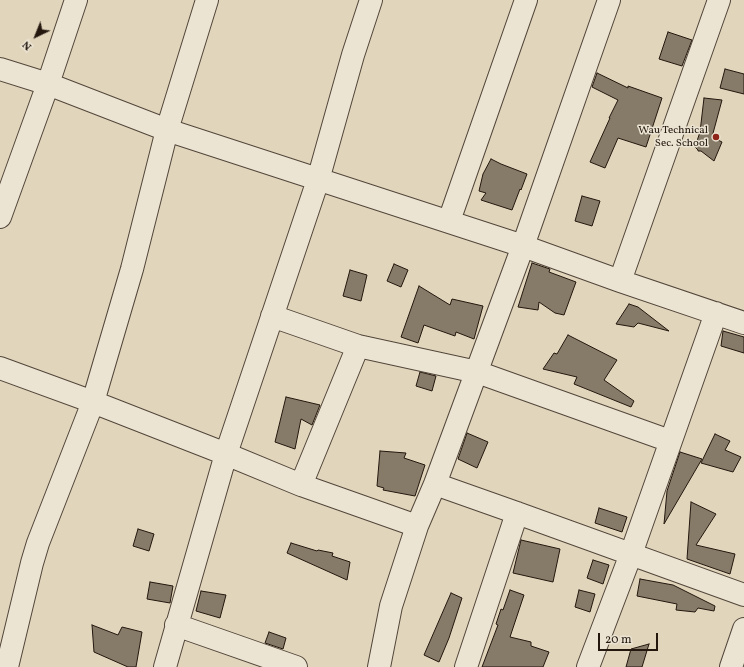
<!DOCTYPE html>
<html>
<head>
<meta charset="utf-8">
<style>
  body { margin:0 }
  #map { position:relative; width:744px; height:667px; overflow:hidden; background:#e1d5bc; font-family:Vollkorn,serif }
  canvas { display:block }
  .north { position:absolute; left:16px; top:16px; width:40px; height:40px; -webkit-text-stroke:3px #ece4d3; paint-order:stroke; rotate:223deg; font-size:11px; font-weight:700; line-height:16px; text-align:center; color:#23170e }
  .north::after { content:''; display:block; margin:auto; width:14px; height:18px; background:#23170e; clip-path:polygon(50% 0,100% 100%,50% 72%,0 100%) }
  .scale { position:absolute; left:598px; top:633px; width:60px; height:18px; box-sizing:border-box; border:2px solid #23170e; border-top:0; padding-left:5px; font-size:12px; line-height:14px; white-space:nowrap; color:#23170e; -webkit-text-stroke:3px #ece4d3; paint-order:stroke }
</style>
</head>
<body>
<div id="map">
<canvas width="744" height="667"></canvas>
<div class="north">N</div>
<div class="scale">20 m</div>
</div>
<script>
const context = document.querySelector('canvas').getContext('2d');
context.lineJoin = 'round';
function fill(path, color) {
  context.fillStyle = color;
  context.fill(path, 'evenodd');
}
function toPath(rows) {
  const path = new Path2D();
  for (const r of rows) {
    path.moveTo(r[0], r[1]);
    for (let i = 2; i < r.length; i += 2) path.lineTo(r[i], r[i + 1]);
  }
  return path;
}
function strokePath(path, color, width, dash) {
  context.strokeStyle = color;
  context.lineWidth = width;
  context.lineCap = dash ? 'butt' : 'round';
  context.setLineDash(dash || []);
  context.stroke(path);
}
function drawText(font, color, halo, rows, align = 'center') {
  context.font = font + ' Vollkorn,serif';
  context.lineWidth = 3;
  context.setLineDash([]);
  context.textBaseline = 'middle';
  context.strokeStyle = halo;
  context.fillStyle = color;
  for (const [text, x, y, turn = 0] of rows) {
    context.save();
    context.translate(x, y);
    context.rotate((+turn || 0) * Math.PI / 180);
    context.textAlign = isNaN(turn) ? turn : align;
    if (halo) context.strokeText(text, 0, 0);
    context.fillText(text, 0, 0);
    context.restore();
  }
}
const building = toPath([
  [668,32,692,40,682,66,659,59,668,32],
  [725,69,744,74,744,94,720,88,725,69],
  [597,73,628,88,628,86,662,98,646,147,618,138,605,168,590,162,610,118,609,118,618,100,592,87,597,73],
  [704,98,722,100,712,137,722,142,714,161,701,151,698,151,698,150,695,147,700,132,704,98],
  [491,159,501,164,527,174,521,190,520,189,512,210,481,200,486,193,479,191,483,174,491,159],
  [582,196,600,201,592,226,575,221,582,196],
  [532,263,550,269,549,272,576,282,564,315,555,313,539,302,538,310,518,307,532,263],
  [394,264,408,270,401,287,387,281,394,264],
  [350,270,367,275,361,301,343,296,350,270],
  [419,286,450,305,452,299,483,306,474,339,456,332,455,336,424,325,418,343,401,337,419,286],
  [629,304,638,307,669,331,638,323,634,327,616,324,629,304],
  [723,331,744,337,744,353,721,346,723,331],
  [568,335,617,360,604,380,634,401,631,407,574,384,577,377,543,369,554,353,557,354,568,335],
  [420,372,436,376,432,391,416,386,420,372],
  [286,397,320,405,312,425,301,419,295,449,275,442,286,397],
  [467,433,488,442,477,468,458,459,467,433],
  [715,434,730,441,725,450,741,457,733,472,701,463,715,434],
  [380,451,406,453,404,458,425,465,415,496,383,490,384,488,377,486,380,451],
  [680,452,702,459,664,524,667,491,680,452],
  [691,502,716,514,696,545,735,554,730,574,687,559,691,502],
  [599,508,627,517,622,532,595,523,599,508],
  [138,529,154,534,149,551,133,546,138,529],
  [521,540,560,549,553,582,513,573,521,540],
  [291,543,317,551,318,550,333,553,332,556,350,562,347,580,287,553,291,543],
  [593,560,609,565,603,584,587,578,593,560],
  [640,579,673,585,715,606,714,611,698,608,695,612,676,610,677,604,637,596,640,579],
  [150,582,173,586,170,603,147,599,150,582],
  [510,590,524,595,510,637,531,642,531,646,549,652,543,667,482,667,498,625,496,624,501,609,503,610,510,590],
  [579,590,595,594,590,612,575,607,579,590],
  [201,591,226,595,220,618,196,611,201,591],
  [451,593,462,598,449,638,439,662,424,655,451,593],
  [92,625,118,635,122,627,142,632,136,667,128,667,94,652,92,625],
  [269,632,286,638,283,649,265,643,269,632],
  [649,644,642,667,626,667,631,649,649,644]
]);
const minor = toPath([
  [0,69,48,84,167,130,523,246,620,281,744,323],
  [0,217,48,84,76,0],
  [449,221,526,0],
  [620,281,719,0],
  [272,316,358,346,477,372,670,441],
  [0,368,93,402,226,454,301,485,417,526,435,484,523,246,609,0],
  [435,484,517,513,744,595],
  [301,485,358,346],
  [176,625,296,667],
  [7,667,32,563,38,543,93,402,132,269,167,130,207,0],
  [165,667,226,454,318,180,353,55,371,0],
  [379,667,391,606,417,526],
  [466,667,517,513],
  [588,667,631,554,716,313],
  [731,667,744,629]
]);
const markers = [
  [716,137,4,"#8f2418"]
];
const poiNames = [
  ["Wau Technical",708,131],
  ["Sec. School",708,144]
];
fill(building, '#867a68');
strokePath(building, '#23170e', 1);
strokePath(minor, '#52463a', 24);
strokePath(minor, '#ece4d3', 22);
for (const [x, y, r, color] of markers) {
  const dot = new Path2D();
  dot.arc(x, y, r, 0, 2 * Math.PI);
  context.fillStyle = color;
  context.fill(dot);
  strokePath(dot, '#ece4d3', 1.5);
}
drawText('11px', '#23170e', '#ece4d3', poiNames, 'right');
</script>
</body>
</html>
